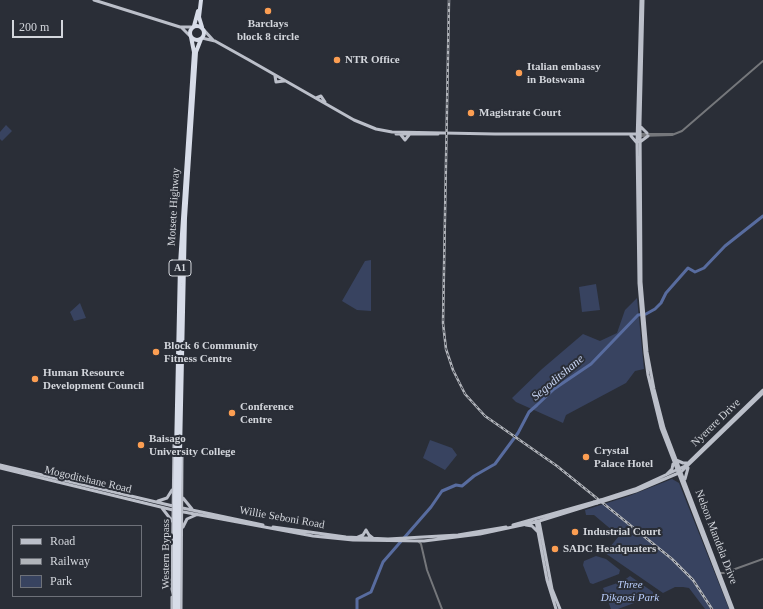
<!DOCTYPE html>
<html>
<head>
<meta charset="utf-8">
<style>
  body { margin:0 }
  #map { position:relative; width:763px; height:609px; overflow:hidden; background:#2a2e37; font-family:Georgia,serif }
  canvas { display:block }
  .legend { position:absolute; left:12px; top:525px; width:130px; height:72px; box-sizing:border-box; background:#2a2e37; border:1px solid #6e7179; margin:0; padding:5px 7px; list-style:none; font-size:12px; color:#d3d6dc }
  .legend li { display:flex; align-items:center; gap:8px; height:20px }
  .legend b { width:20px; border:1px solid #6e7179 }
  .scale { position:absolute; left:12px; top:20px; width:51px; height:18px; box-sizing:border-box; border:2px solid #d3d6dc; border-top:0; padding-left:5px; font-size:12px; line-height:14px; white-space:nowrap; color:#d3d6dc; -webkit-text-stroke:3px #2a2e37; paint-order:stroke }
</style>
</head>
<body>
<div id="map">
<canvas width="763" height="609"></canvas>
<ul class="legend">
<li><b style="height:5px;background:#bbbfc9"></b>Road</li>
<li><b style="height:5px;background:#b1b4ba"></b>Railway</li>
<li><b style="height:11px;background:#384360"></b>Park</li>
</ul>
<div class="scale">200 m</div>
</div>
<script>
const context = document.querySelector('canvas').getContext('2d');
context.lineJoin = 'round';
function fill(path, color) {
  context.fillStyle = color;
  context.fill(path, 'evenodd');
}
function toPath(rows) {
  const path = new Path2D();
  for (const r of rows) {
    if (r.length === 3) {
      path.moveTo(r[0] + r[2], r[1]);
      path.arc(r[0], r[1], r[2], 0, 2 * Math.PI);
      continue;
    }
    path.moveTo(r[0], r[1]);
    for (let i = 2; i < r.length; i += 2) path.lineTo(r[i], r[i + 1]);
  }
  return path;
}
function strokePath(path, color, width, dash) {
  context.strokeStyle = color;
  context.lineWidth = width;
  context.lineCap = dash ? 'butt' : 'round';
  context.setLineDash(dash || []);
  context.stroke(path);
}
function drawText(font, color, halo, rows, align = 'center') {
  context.font = font + ' Georgia,serif';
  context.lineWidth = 4;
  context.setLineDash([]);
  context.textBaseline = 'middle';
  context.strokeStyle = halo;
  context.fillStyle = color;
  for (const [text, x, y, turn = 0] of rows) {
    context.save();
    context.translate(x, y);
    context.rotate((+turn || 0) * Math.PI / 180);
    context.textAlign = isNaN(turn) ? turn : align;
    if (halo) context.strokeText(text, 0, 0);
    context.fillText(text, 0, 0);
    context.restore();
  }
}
const green = toPath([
  [6,125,12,131,2,141,0,139,0,132],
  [371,260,371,311,357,310,342,301,365,261],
  [596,284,600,310,582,312,579,287],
  [637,298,644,369,635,371,626,383,566,415,563,423,516,402,512,398,542,369,583,334,600,341,617,333,625,310],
  [80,303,86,318,74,321,70,312],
  [430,440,452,448,457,455,445,470,423,458],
  [672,479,679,483,729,609,705,609,689,588,683,587,675,587,663,593,605,553,619,536,594,515,586,515,585,510,629,496],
  [596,556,606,559,620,570,619,574,593,584,590,583,583,565,584,561],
  [630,576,653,592,653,596,618,609,611,609,603,588,623,581]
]);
const river = toPath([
  [357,609,357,599,371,592,383,562,431,507,442,491,456,485,462,486,474,476,495,464,518,433,529,412,537,405,554,389,591,364,638,315,646,314,655,309,661,303,666,293,688,268,695,272,704,268,725,246,763,216]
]);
const minor = toPath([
  [640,134,673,134],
  [640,136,672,135,682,131,763,61],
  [418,541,421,544,427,570,442,609],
  [719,573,724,573,763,559]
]);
const major = toPath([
  [94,0,180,27,192,27],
  [641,0,637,143,639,283,645,353,648,375,661,428,731,609],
  [643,0,640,123,641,282,647,352,654,389,664,428,733,609],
  [182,28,190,36],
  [203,29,213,40],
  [202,38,215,41,249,60],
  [249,60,354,120,376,129,392,132,495,134,639,134],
  [275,76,276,82,284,81],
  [316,98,321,96,325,102],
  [641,127,647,133],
  [396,134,438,134],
  [401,135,405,140,409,135],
  [631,136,637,143],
  [640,142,648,136],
  [676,460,683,463,687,463],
  [0,465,173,506,263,525],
  [0,468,173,510,313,536,353,540,424,541,480,534,536,522,597,503],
  [667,474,672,469,673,464],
  [685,479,688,468],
  [183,498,192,509],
  [601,500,635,489,685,466,763,390],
  [158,501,167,498,172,490],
  [604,501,636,491,681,472,763,393],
  [162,508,172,521],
  [536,521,547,580,556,609],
  [539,521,552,589,560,609],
  [513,525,594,502],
  [526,525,532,526,538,532],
  [183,527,187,519,196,515],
  [273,527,346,537,388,539,458,535,506,527],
  [366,530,369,535,374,539],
  [356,538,363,535,366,530],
  [174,599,172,589,174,445],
  [172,609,172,597],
  [181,609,182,456]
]);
const highway = toPath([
  [201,0,199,17,202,27],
  [197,33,7],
  [194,26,198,11],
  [175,499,180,264,194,52,191,37],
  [179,499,185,218,196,52,201,39],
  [175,609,175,518],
  [178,609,179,519]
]);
const rail = toPath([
  [449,0,443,323,446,349,453,370,465,394,485,416,557,466,672,559,693,580,712,609]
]);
const majorBridge = toPath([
  [594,502,601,500],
  [597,503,604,501]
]);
const highwayBridge = toPath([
  [175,518,175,499],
  [179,519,179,499]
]);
const markers = [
  [268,11,4,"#fc9e52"],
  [337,60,4,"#fc9e52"],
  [519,73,4,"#fc9e52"],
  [471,113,4,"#fc9e52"],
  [156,352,4,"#fc9e52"],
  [35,379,4,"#fc9e52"],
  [232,413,4,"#fc9e52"],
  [141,445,4,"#fc9e52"],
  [586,457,4,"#fc9e52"],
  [575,532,4,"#fc9e52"],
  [555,549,4,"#fc9e52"]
];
const shields = [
  [180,268,22]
];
const shieldNames = [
  ["A1",180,268]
];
const poiNames = [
  ["Barclays",268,24,"center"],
  ["block 8 circle",268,37,"center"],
  ["NTR Office",345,60],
  ["Italian embassy",527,67],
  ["in Botswana",527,80],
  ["Magistrate Court",479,113],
  ["Block 6 Community",164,346],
  ["Fitness Centre",164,359],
  ["Human Resource",43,373],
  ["Development Council",43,386],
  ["Conference",240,407],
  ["Centre",240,420],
  ["Baisago",149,439],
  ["University College",149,452],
  ["Crystal",594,451],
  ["Palace Hotel",594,464],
  ["Industrial Court",583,532],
  ["SADC Headquaters",563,549]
];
const streetNames = [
  ["Motsete Highway",174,207,-87],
  ["Nyerere Drive",716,423,-44],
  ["Mogoditshane Road",88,480,13],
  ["Willie Seboni Road",282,518,10],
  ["Nelson Mandela Drive",716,537,69],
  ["Western Bypass",166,554,-90]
];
const parkNames = [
  ["Three",630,585],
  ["Dikgosi Park",630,598]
];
const waterNames = [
  ["Segoditshane",558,378,-40]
];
fill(green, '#384360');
strokePath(river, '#586c9f', 3);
strokePath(minor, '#75777b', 2);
strokePath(major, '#bbbfc9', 3);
strokePath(highway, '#d7dce8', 4);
strokePath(rail, '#b1b4ba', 2.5);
strokePath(rail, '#2a2e37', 1, [3]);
strokePath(majorBridge, '#bbbfc9', 3);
strokePath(highwayBridge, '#d7dce8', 4);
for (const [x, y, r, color] of markers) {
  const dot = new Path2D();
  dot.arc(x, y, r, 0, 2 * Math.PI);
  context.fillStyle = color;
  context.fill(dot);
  strokePath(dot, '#2a2e37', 1.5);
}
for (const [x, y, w] of shields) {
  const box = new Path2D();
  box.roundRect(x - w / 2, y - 8, w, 16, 3);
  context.fillStyle = '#2a2e37';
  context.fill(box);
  strokePath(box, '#d3d6dc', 1);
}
drawText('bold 10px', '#d3d6dc', null, shieldNames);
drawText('bold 11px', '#d3d6dc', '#2a2e37', poiNames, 'left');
drawText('11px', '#d3d6dc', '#2a2e37', streetNames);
drawText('italic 11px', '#b9cdfb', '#2a2e37', parkNames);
drawText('italic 12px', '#cad7f6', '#2a2e37', waterNames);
</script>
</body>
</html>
